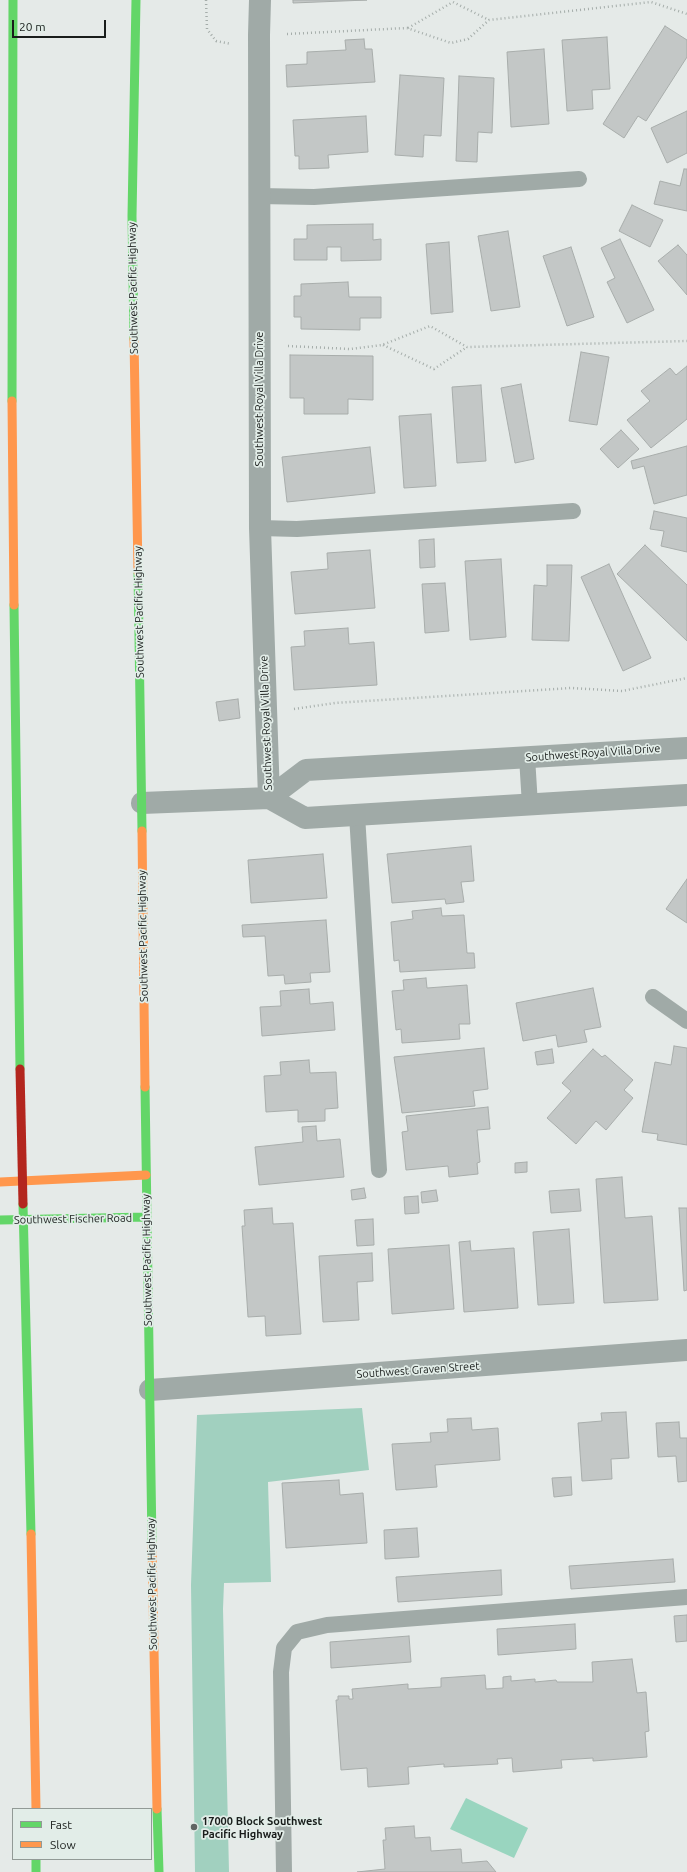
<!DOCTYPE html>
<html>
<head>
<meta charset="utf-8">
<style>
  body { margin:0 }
  #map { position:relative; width:687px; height:1872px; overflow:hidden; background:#e5eae8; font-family:Ubuntu,sans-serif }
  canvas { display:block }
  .legend { position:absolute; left:12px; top:1808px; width:140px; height:52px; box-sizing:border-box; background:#e2ede8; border:1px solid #929a96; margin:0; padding:5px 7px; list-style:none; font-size:12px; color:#191d1b }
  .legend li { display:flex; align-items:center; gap:8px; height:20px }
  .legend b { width:20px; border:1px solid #929a96 }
  .scale { position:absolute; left:12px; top:20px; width:94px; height:18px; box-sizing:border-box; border:2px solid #191d1b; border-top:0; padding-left:5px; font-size:12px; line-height:14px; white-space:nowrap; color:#191d1b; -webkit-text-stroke:3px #e2ede8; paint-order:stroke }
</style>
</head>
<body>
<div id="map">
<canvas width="687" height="1872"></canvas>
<ul class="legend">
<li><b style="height:5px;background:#63d668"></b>Fast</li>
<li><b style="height:5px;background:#ff974d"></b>Slow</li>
</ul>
<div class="scale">20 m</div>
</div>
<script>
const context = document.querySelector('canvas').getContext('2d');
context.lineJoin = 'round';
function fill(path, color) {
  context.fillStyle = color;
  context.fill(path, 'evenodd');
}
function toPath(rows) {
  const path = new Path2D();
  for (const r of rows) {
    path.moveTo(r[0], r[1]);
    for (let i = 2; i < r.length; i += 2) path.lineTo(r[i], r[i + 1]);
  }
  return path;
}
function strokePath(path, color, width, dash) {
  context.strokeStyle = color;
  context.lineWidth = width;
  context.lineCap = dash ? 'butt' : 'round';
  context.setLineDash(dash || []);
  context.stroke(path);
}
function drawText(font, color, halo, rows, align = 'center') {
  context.font = font + ' Ubuntu,sans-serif';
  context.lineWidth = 3.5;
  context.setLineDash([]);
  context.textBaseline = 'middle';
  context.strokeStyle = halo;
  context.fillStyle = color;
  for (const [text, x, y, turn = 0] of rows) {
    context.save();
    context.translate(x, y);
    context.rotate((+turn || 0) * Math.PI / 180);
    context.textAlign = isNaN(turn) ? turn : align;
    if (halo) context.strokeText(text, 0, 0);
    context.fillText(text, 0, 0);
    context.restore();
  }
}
const forest = toPath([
  [362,1408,369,1470,268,1482,271,1582,224,1583,223,1609,229,1872,195,1872,191,1585,197,1415]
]);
const water = toPath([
  [466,1798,528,1828,514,1858,450,1829]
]);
const building = toPath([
  [293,0,367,0,293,3,293,0],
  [665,26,687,40,687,57,646,121,638,116,624,138,603,124,665,26],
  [607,37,610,89,592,90,593,109,567,111,562,40,607,37],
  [364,39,365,49,372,49,375,82,287,87,286,65,307,64,307,52,346,50,345,40,364,39],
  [544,49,549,124,511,127,507,52,544,49],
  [400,75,444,78,441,136,424,135,423,157,395,155,400,75],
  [459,76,494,78,492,133,478,132,477,162,456,161,459,76],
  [687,111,687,153,667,163,651,128,687,111],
  [366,116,368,152,328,155,329,168,299,169,299,156,295,156,293,120,366,116],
  [684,169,687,169,687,211,654,204,660,181,680,186,684,169],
  [632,205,663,220,650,247,619,231,632,205],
  [373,224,373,240,381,239,381,260,341,261,341,247,327,247,327,260,294,260,294,239,307,239,307,225,373,224],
  [508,231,520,307,491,311,478,236,508,231],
  [620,239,654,310,627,323,607,282,615,278,601,248,620,239],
  [449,242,453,312,431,314,426,244,449,242],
  [678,245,687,255,687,295,658,261,678,245],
  [571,247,594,317,567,326,543,256,571,247],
  [348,282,349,297,381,297,381,318,360,318,360,330,301,329,301,317,294,317,294,296,301,296,301,284,348,282],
  [581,352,609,357,597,425,569,421,581,352],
  [290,355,373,356,373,400,348,399,348,414,304,414,304,398,290,398,290,355],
  [687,366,687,419,651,448,627,420,650,401,641,391,670,368,676,375,687,366],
  [521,384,534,459,515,463,501,388,521,384],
  [481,385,486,461,457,463,452,387,481,385],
  [431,414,436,486,404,488,399,416,431,414],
  [621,430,639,449,618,468,600,449,621,430],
  [687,446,687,495,654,504,644,466,633,469,631,461,687,446],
  [370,447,375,493,287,502,282,457,370,447],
  [654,511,687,518,687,552,661,546,664,531,650,529,654,511],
  [434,539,435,567,420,568,419,540,434,539],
  [645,545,687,585,687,641,617,574,645,545],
  [370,550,375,608,295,614,291,572,328,569,327,553,370,550],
  [501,559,506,637,470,640,465,561,501,559],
  [609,564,651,658,623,671,581,577,609,564],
  [547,565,572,565,569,641,532,640,534,585,547,586,547,565],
  [445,583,449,631,425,633,422,584,445,583],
  [348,628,349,644,374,642,377,685,294,690,291,647,305,646,304,631,348,628],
  [238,699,240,718,219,721,216,702,238,699],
  [471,846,474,881,461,882,464,902,446,904,445,899,392,903,387,854,471,846],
  [323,854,327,898,251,903,248,860,323,854],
  [687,879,687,923,666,909,687,879],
  [441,908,442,916,464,915,467,953,474,953,475,968,400,972,399,960,394,961,391,922,413,919,412,911,441,908],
  [326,920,330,972,310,973,311,982,285,984,284,975,268,976,265,936,243,937,242,925,326,920],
  [426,978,427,988,467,985,470,1024,459,1024,460,1039,402,1043,401,1029,396,1030,392,991,404,990,403,980,426,978],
  [593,988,601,1027,584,1030,587,1042,558,1047,556,1035,523,1041,516,1003,593,988],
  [309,989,310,1004,333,1002,335,1030,262,1036,260,1007,281,1006,280,991,309,989],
  [674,1046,687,1048,687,1145,657,1140,658,1134,642,1132,655,1062,671,1065,674,1046],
  [484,1048,488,1089,473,1091,475,1106,402,1113,394,1057,484,1048],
  [552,1049,554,1063,537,1065,535,1052,552,1049],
  [593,1049,602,1057,605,1055,633,1080,624,1090,633,1098,606,1130,596,1121,576,1144,547,1118,571,1091,562,1083,593,1049],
  [309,1060,310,1073,336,1072,338,1108,325,1109,325,1121,298,1122,298,1110,266,1112,264,1076,281,1075,280,1062,309,1060],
  [488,1107,490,1129,477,1130,480,1162,477,1163,478,1174,449,1177,448,1166,406,1170,402,1132,408,1131,406,1116,488,1107],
  [316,1126,317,1141,340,1139,344,1177,259,1185,255,1147,303,1142,302,1127,316,1126],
  [527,1162,527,1172,515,1173,515,1163,527,1162],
  [622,1177,625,1218,652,1216,658,1300,604,1303,596,1179,622,1177],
  [364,1188,366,1198,352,1200,351,1190,364,1188],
  [579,1189,581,1211,551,1213,549,1191,579,1189],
  [436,1190,438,1201,422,1203,421,1192,436,1190],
  [418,1196,419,1213,405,1214,404,1197,418,1196],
  [272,1208,273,1224,293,1223,301,1334,266,1336,265,1316,248,1317,242,1226,245,1226,244,1210,272,1208],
  [679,1208,687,1208,687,1290,684,1291,679,1208],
  [373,1219,374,1245,357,1246,355,1220,373,1219],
  [569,1229,574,1303,538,1305,533,1232,569,1229],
  [470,1241,471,1251,514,1248,518,1308,464,1312,459,1242,470,1241],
  [449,1245,454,1309,392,1314,388,1249,449,1245],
  [372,1253,373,1281,357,1282,359,1320,323,1322,319,1256,372,1253],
  [626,1412,629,1458,611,1459,612,1479,582,1481,578,1423,602,1421,601,1413,626,1412],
  [471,1418,472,1430,498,1428,500,1460,435,1465,437,1487,396,1490,392,1444,431,1442,430,1433,448,1432,447,1419,471,1418],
  [679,1422,680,1438,687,1438,687,1481,678,1482,676,1456,658,1457,656,1423,679,1422],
  [571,1477,572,1495,554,1497,552,1478,571,1477],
  [339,1480,340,1495,363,1493,367,1543,286,1548,282,1483,339,1480],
  [417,1528,419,1557,385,1559,384,1530,417,1528],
  [673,1559,675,1582,571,1589,569,1566,673,1559],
  [501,1570,502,1595,398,1602,396,1577,501,1570],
  [687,1615,687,1641,676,1642,674,1616,687,1615],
  [575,1624,576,1649,498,1655,497,1629,575,1624],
  [409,1636,411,1662,331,1668,330,1642,409,1636],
  [632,1659,637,1693,646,1692,649,1731,645,1732,647,1757,593,1761,593,1758,561,1760,562,1768,513,1772,512,1758,497,1759,498,1764,444,1767,444,1764,408,1767,409,1784,368,1787,367,1768,341,1770,336,1700,338,1700,338,1696,349,1696,349,1699,353,1699,352,1689,408,1684,408,1689,441,1687,441,1678,485,1675,486,1689,503,1688,503,1677,511,1676,511,1681,535,1679,535,1682,556,1680,557,1682,593,1682,592,1662,632,1659],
  [414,1826,415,1838,430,1837,431,1851,461,1849,462,1863,487,1861,496,1872,357,1872,385,1869,383,1840,386,1840,385,1828,414,1826]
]);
const path = toPath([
  [206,0,207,29,216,41,231,44],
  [408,28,453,2,489,20],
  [287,34,407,28,451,43,468,39,489,20,651,2,687,14],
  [383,345,434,369,467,347],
  [288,346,350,349,382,345,430,326,467,347,687,341],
  [294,709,335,703,571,688,622,691,687,678]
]);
const lane = toPath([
  [259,196,314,197,579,179],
  [260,528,297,529,573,511],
  [527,757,530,805],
  [357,815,379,1170],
  [653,997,687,1021],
  [284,1872,281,1672,284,1648,297,1632,327,1625,687,1597]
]);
const street = toPath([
  [260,0,259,35,260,528,269,798],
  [269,798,306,770,687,748],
  [142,803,269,798,305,818,687,795],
  [150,1390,687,1350]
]);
const fast = toPath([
  [134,339,132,216,136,0],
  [12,401,13,0],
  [138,572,142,831],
  [14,605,20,1069],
  [145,1087,152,1543],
  [23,1204,31,1534],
  [0,1220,147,1217],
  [157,1809,159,1872],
  [36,1859,36,1872]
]);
const slow = toPath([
  [134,339,138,572],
  [12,401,14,605],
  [142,831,145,1087],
  [0,1182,146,1175],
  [31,1534,36,1809],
  [152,1543,157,1809]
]);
const jam = toPath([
  [20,1069,23,1204]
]);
const markers = [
  [194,1827,4,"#606563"]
];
const streetNames = [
  ["Southwest Pacific Highway",133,288,-91],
  ["Southwest Royal Villa Drive",259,399,-90],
  ["Southwest Pacific Highway",139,612,-91],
  ["Southwest Royal Villa Drive",266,723,-92],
  ["Southwest Royal Villa Drive",593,753,-4],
  ["Southwest Pacific Highway",143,936,-91],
  ["Southwest Fischer Road",73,1219,-1],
  ["Southwest Pacific Highway",147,1260,-91],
  ["Southwest Graven Street",418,1370,-4],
  ["Southwest Pacific Highway",152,1584,-91]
];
const poiNames = [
  ["17000 Block Southwest",202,1821],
  ["Pacific Highway",202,1834]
];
fill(forest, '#a1d0bf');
fill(water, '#99d5bf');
fill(building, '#c3c7c6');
strokePath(building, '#a8adab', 1);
strokePath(path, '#a5adaa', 2.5, [1, 3]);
strokePath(lane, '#a0aaa7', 16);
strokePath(street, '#a0aaa7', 22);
strokePath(fast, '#63d668', 9);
strokePath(slow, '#ff974d', 9);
strokePath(jam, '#b3261e', 9);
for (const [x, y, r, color] of markers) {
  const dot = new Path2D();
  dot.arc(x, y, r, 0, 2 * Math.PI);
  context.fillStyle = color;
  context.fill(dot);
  strokePath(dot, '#e2ede8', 1.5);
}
drawText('11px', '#191d1b', '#e2ede8', streetNames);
drawText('bold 11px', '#191d1b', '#e2ede8', poiNames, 'left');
</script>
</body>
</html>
